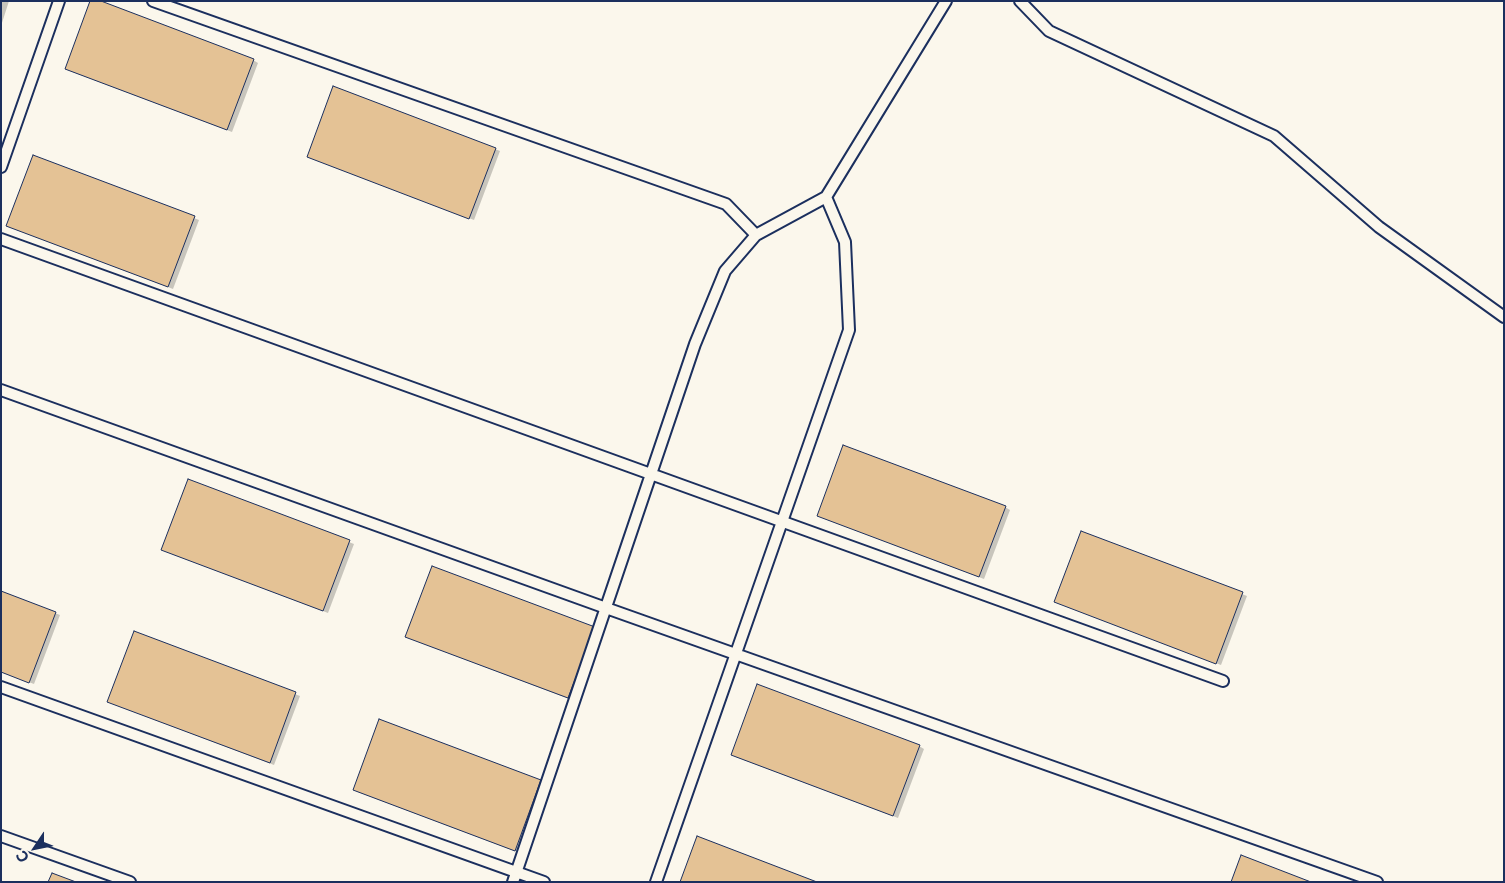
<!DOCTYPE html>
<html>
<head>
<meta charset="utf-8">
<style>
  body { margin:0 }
  #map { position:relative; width:1505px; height:883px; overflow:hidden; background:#fbf7ec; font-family:"Playpen Sans",sans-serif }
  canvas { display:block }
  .frame { position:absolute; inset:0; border:2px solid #1b2f5e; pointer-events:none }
  .north { position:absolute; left:10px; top:823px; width:50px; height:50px; -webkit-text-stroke:4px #fbf7ec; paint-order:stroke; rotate:236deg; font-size:14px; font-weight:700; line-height:20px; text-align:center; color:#1b2f5e }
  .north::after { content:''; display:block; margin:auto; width:18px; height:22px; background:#1b2f5e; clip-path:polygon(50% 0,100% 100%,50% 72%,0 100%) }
</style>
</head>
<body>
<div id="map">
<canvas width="1505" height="883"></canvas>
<div class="frame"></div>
<div class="north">С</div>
</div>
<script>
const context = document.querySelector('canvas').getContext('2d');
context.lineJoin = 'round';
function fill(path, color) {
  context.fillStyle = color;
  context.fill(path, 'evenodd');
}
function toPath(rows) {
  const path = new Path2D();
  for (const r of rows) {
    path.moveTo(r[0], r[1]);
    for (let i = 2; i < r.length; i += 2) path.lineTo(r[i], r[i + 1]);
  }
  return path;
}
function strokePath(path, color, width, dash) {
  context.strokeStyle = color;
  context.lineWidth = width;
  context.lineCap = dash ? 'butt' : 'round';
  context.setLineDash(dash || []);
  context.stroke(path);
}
const shadow = toPath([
  [1,1,9,1,1,26],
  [253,60,258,63,232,132,70,71],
  [495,149,500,151,474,220,308,157],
  [33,156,199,220,173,289,12,228],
  [188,480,354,544,328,613,167,552],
  [1005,507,1010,510,984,579,823,518],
  [1081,533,1247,596,1221,665,1055,602],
  [1,592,60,615,34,684,1,672],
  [594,628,572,700,411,639],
  [134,632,300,696,274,765,113,704],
  [380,720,545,784,520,853,358,792],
  [919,746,924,749,898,818,736,757]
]);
const building = toPath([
  [90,1,101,1,254,59,227,130,65,69,90,1],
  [333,86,496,148,469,219,307,157,333,86],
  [33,155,195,216,168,287,6,226,33,155],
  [843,445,1006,506,979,577,817,516,843,445],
  [188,479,350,540,323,611,161,550,188,479],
  [1081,531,1243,592,1216,664,1054,602,1081,531],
  [432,566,595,627,568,698,405,637,432,566],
  [1,591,56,612,29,683,1,672,1,591],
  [134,631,296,692,270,763,107,702,134,631],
  [757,684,920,745,893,816,731,755,757,684],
  [379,719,541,780,515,851,353,790,379,719],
  [697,836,817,882,680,882,697,836],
  [1241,855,1311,882,1231,882,1241,855],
  [52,873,76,882,48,882,52,873]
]);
const lane = toPath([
  [153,1,726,204,756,235],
  [1020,1,1049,31,1274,136,1379,227,1504,317],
  [1,167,59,1],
  [1,239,1223,681],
  [1,390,606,608,1377,882],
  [1,687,544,882],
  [1,836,130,882],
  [513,882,695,344,725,271,756,235,826,197,946,1],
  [656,882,849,330,845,242,826,197]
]);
fill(shadow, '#0003');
fill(building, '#e4c295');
strokePath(building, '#1b2f5e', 1);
strokePath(lane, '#1b2f5e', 14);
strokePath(lane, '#fbf7ec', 10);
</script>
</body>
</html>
